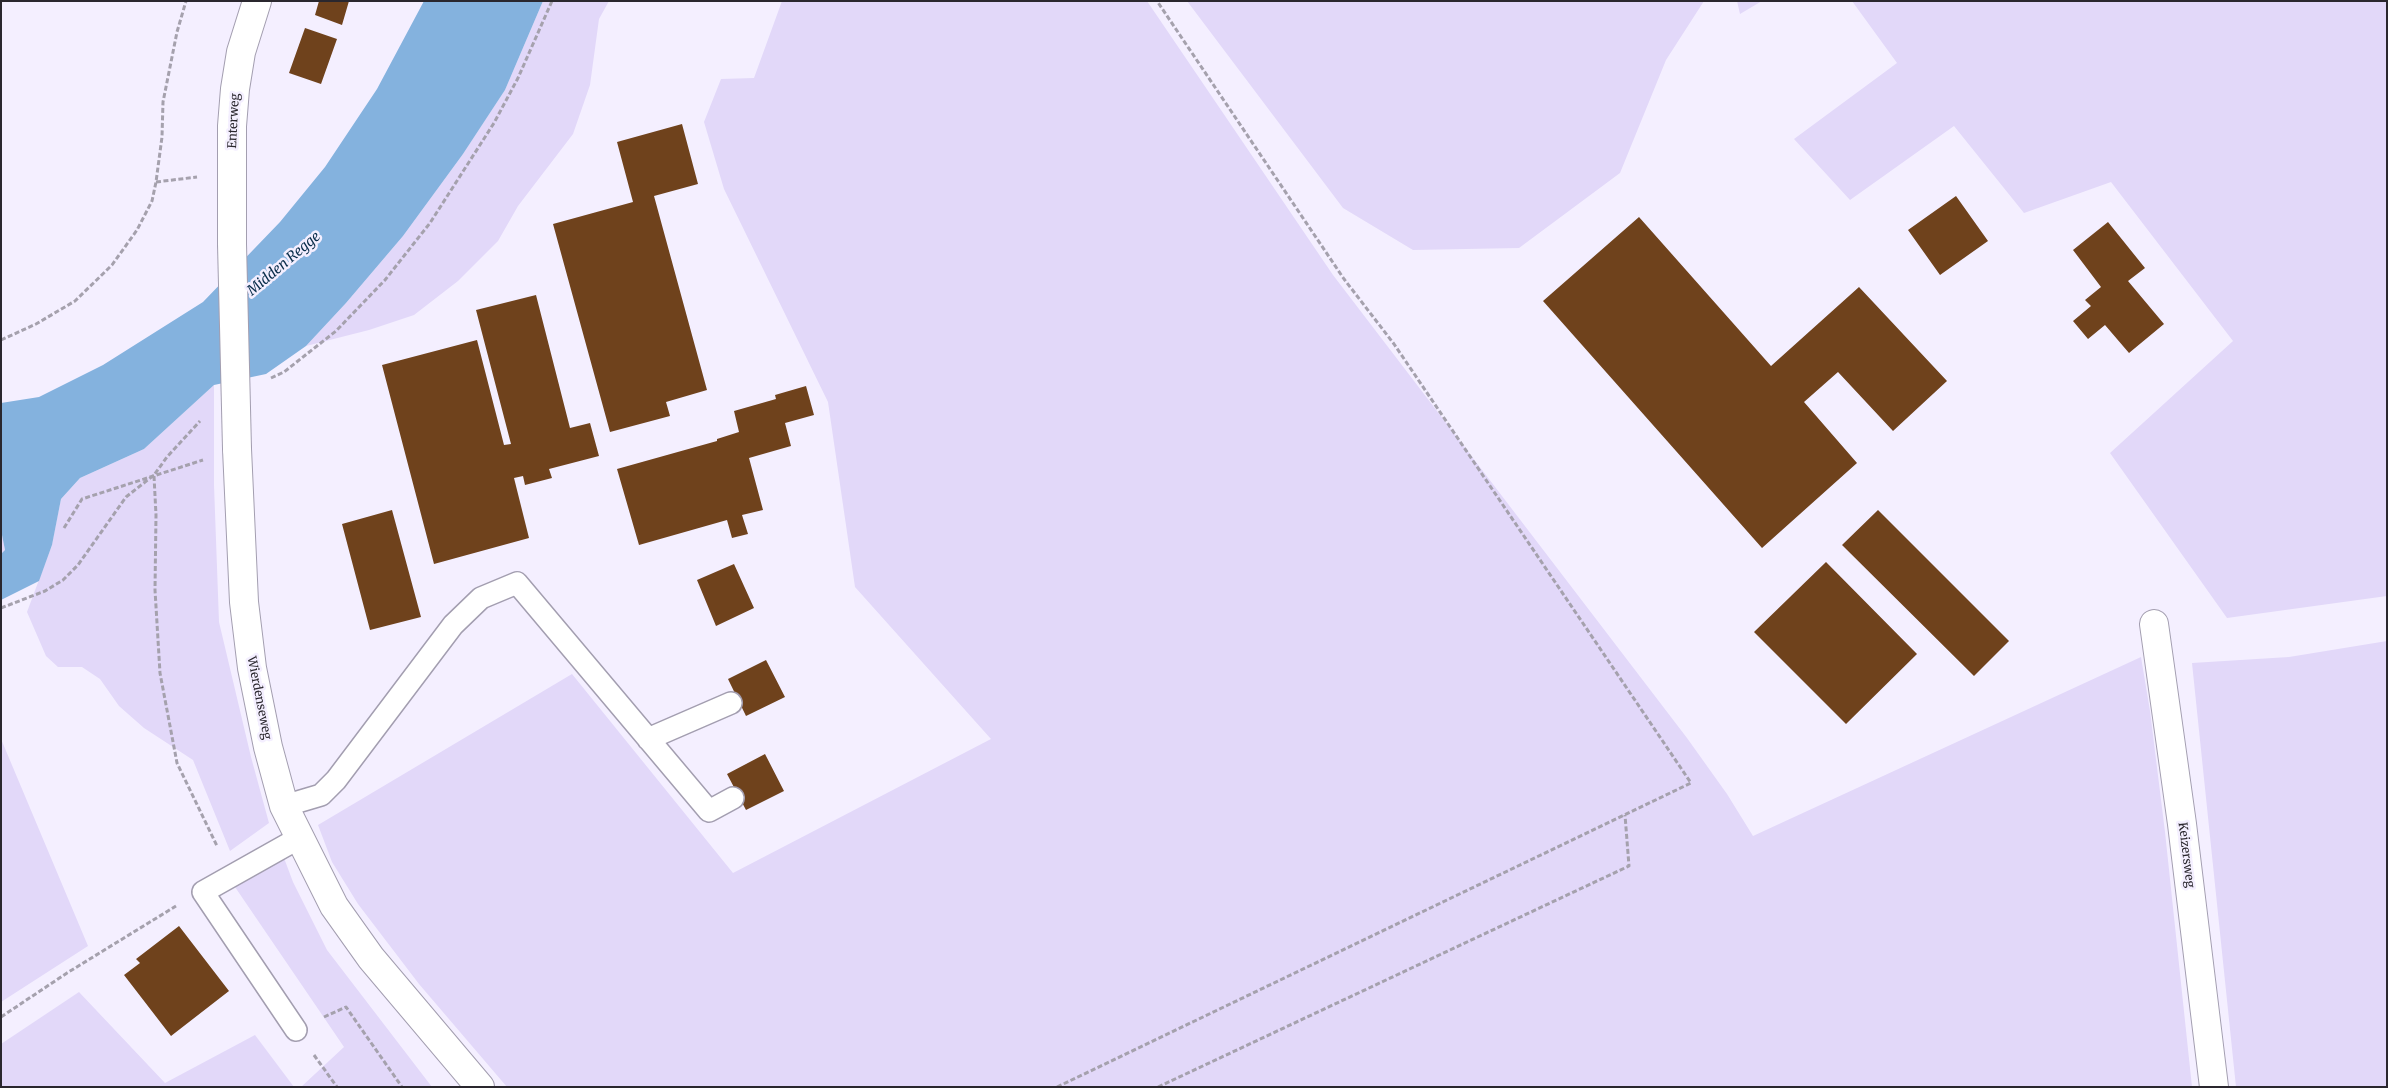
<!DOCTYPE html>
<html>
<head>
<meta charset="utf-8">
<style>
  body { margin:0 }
  #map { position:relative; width:2388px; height:1088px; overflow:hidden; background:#f4efff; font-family:Merriweather,serif }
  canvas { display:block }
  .frame { position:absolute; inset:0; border:2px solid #2a272e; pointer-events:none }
</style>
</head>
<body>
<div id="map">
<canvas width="2388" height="1088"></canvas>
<div class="frame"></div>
</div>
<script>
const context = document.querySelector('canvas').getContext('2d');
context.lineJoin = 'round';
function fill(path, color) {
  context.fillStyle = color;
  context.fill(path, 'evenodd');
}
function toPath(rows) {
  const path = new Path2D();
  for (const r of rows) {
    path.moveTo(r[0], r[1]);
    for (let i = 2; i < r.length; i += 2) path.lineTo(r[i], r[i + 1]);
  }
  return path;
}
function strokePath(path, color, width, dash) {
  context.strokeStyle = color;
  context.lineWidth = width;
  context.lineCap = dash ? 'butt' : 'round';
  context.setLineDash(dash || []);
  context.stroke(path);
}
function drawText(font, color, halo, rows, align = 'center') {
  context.font = font + ' Merriweather,serif';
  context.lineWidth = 5;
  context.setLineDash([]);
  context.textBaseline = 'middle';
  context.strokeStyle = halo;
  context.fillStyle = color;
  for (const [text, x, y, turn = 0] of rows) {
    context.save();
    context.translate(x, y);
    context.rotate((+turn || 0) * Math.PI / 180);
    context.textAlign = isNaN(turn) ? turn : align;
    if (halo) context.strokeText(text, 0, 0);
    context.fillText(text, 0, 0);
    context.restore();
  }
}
const green = toPath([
  [543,1,609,1,599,19,590,85,573,134,518,206,498,241,458,281,414,315,369,330,306,346,346,303,403,236,463,154,505,90],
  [782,1,1147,1,1333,275,1687,738,1727,794,1753,836,2141,657,2150,711,2165,832,2192,1087,507,1087,419,984,358,904,332,862,318,825,572,674,733,873,991,739,855,587,828,402,724,189,704,122,721,79,754,78],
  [1187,1,1704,1,1666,60,1620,173,1519,248,1413,250,1343,208],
  [1737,1,1762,1,1740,14],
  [1852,1,2387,1,2387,596,2227,618,2110,453,2233,341,2111,182,2024,213,1954,126,1850,200,1794,139,1897,63],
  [214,385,214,485,219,622,251,757,269,823,230,851,193,760,144,728,119,706,100,679,82,667,58,667,46,656,27,612,52,545,3,539,5,550,1,554,1,530,3,539,52,544,61,499,80,478,144,449],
  [2387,641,2387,1087,2236,1087,2192,663,2289,657],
  [1,739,88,946,1,1002],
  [284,858,293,882,327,950,432,1087,301,1087,344,1047,235,887],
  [79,992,165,1083,255,1035,294,1087,1,1087,1,1044]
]);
const water = toPath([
  [424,1,543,1,505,90,463,154,403,236,346,303,306,346,266,374,214,385,144,449,80,478,61,499,52,545,39,581,1,600,1,554,5,550,1,530,1,403,39,397,103,365,203,302,280,222,325,167,377,89]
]);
const building = toPath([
  [319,1,349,1,342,25,315,15],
  [305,28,337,39,321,84,289,73],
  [682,124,698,184,654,196,707,390,666,402,670,416,610,432,553,224,633,202,617,142],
  [1956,196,1988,241,1940,275,1908,230],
  [1639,217,1771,366,1859,287,1947,381,1893,431,1838,372,1804,402,1857,463,1762,548,1543,301],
  [2108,222,2145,268,2128,281,2164,324,2129,353,2105,325,2088,339,2073,321,2091,306,2085,300,2101,287,2073,250],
  [536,295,570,428,590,423,599,456,549,469,552,478,525,485,523,476,514,478,529,538,434,564,382,365,477,340,504,445,511,444,476,310],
  [806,386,814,415,785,423,791,446,749,458,763,510,742,515,748,534,732,538,727,520,639,545,617,469,717,441,717,439,739,432,734,411,776,399,775,395],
  [392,510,421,617,370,630,342,524],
  [1878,510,2009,641,1974,676,1842,545],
  [1826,562,1917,654,1846,724,1754,632],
  [734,564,754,608,716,626,697,580],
  [766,660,785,697,746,716,728,679],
  [765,754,784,791,746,810,727,774],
  [179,926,229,991,171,1036,124,975,140,963,136,959]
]);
const path = toPath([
  [156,182,197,177],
  [1,340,36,324,75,301,112,265,137,230,152,201,156,182,162,137,163,102,177,32,186,1],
  [271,378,284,372,336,331,385,280,430,223,494,123,518,78,552,1],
  [154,476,156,515,155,590,160,673,177,763,217,846],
  [64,528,82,499,203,460],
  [1,608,45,591,63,580,78,565,126,497,154,475,167,457,200,421],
  [1,1017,67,973,176,906],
  [324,1017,346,1007,402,1087],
  [314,1055,337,1087],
  [1057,1087,1691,783,1394,344,1344,279,1157,1],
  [1158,1087,1629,866,1625,815]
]);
const lane = toPath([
  [648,739,731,703],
  [284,806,321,795,336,780,453,625,481,598,517,583,709,811,733,798],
  [296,1030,203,892,299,838]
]);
const street = toPath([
  [2154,624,2182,824,2214,1087]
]);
const secondary = toPath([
  [232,244,232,126,235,89,241,52,257,1],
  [237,449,244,602,252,668,268,747,284,806,334,906,371,958,480,1087]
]);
const secondaryBridge = toPath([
  [232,244,237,449]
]);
const streetNames = [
  ["Enterweg",234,121,-87],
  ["Wierdenseweg",259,698,79],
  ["Keizersweg",2186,855,83]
];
const waterNames = [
  ["Midden Regge",284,264,-40]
];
fill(green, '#e2d8f9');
fill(water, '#84b2de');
fill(building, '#6f421c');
strokePath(lane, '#a39eb0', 24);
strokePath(street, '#a39eb0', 30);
strokePath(secondary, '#a39eb0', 30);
strokePath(path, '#a5a1ad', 3, [5, 2.5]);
strokePath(lane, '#fff', 21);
strokePath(street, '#fff', 28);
strokePath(secondary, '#fff', 28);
strokePath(secondaryBridge, '#a39eb0', 30, []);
strokePath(secondaryBridge, '#fff', 28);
drawText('12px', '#2a272e', '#f4efff', streetNames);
drawText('italic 14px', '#092d4a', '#f4efff', waterNames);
</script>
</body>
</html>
